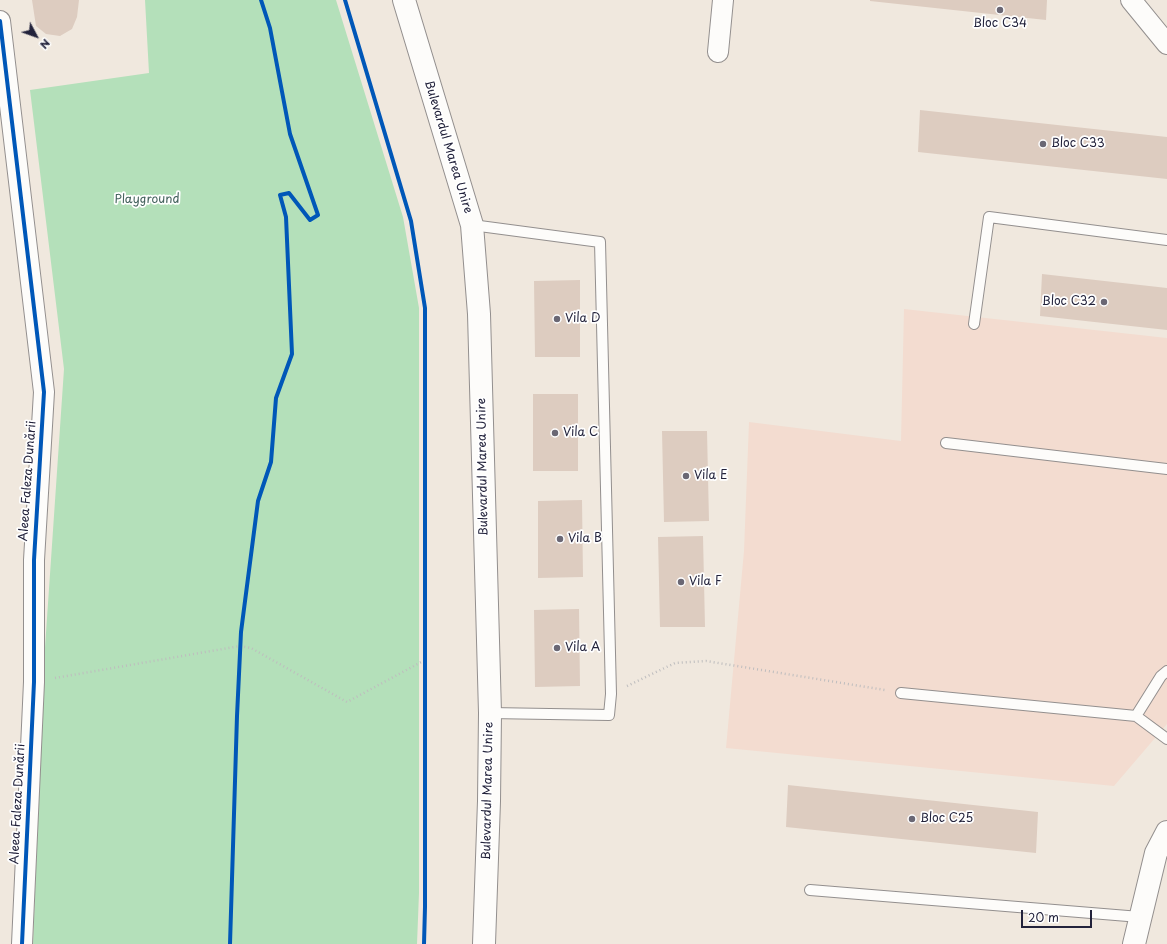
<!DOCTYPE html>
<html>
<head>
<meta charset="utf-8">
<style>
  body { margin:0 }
  #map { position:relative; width:1167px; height:944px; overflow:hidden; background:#f0e8de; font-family:"Playpen Sans",sans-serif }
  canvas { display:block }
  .north { position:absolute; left:16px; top:16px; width:40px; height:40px; -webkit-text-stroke:3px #fff; paint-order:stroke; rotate:131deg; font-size:11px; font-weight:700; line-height:16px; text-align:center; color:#22223b }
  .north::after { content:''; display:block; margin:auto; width:14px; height:18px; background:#22223b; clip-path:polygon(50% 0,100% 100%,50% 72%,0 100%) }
  .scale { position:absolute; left:1021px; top:910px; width:71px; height:18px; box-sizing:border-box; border:2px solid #22223b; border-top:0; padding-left:5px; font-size:12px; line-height:14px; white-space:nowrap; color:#22223b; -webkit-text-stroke:3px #fff; paint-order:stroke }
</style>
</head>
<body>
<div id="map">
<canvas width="1167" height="944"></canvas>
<div class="north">N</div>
<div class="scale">20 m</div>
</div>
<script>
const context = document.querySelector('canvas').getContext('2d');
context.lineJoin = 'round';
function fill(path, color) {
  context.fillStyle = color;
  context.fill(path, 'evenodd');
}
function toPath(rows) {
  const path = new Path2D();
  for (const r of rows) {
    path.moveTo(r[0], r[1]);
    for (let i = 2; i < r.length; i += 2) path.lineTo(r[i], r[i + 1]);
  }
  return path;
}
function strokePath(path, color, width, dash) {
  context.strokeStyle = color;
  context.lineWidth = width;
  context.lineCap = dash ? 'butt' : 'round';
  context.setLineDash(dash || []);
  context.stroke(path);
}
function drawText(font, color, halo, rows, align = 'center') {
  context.font = font + ' "Playpen Sans",sans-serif';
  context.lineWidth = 3.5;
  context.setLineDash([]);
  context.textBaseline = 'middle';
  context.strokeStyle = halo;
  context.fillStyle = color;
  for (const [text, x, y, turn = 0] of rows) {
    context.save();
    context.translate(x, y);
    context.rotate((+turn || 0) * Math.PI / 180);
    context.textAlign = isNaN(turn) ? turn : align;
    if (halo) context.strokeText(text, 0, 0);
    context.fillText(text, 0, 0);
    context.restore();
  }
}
const built = toPath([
  [904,309,1167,338,1167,724,1114,786,726,748,744,551,749,422,901,441]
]);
const green = toPath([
  [145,0,336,0,403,217,419,308,419,893,417,944,33,944,44,662,64,369,30,90,149,73]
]);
const building = toPath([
  [32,0,79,0,77,17,72,29,60,36,46,34,36,26],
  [870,0,1047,0,1046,20,870,1],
  [920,110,1167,137,1167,179,918,152],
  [1042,274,1167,288,1167,330,1040,316],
  [580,280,580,357,535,357,534,281],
  [533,394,578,394,578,471,533,471],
  [662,431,707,431,709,521,664,522],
  [582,500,583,577,538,578,538,501],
  [703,536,705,627,660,627,658,537],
  [579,609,580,686,535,687,534,610],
  [788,785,1038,812,1036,853,786,827]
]);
const path = toPath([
  [55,678,240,646,251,648,347,702,425,660],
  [627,686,675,663,706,661,885,690]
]);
const lane = toPath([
  [472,225,600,242,611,694,609,715,490,713],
  [974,324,989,217,1167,240],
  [946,443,1167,469],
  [901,693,1136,716,1167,739],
  [1136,716,1161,676,1167,671],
  [810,890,1140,917]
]);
const street = toPath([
  [1131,0,1167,44],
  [0,21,44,392,34,560,34,682,22,944],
  [718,52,723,0]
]);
const secondary = toPath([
  [1134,944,1156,853,1167,832]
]);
const primary = toPath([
  [404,0,472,225,479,314,490,713,489,801,484,944]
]);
const cycleway = toPath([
  [345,0,411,221,425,308,425,907,424,944],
  [0,21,44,392,34,560,34,682,22,944],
  [230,944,237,716,241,632,258,501,271,462,276,398,292,354,286,217,280,195,289,193,310,220,318,215,290,134,270,28,261,0]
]);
const markers = [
  [1000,10,4,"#6a6774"],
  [1043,144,4,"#6a6774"],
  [1104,302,4,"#6a6774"],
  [557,319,4,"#6a6774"],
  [555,433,4,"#6a6774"],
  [686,476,4,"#6a6774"],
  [560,539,4,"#6a6774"],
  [681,582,4,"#6a6774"],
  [557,648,4,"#6a6774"],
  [912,819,4,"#6a6774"]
];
const poiNames = [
  ["Bloc C34",1000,24,"center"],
  ["Bloc C33",1051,144],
  ["Bloc C32",1096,302,"right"],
  ["Vila D",565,319],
  ["Vila C",563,433],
  ["Vila E",694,476],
  ["Vila B",568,539],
  ["Vila F",689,582],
  ["Vila A",565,648],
  ["Bloc C25",920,819]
];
const streetNames = [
  ["Bulevardul Marea Unire",448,147,73],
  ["Bulevardul Marea Unire",483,467,-91],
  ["Aleea Faleza Dunării",28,481,-86],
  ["Bulevardul Marea Unire",488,791,-89],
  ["Aleea Faleza Dunării",18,804,-87]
];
const parkNames = [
  ["Playground",147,200]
];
fill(built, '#f3dcd0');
fill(green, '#b4e0ba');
fill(building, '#ddccc0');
strokePath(lane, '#938f8e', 12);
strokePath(street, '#938f8e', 22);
strokePath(secondary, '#938f8e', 24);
strokePath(primary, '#938f8e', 24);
strokePath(path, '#bebdbe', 2.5, [1, 3]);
strokePath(lane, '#fdfcfa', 10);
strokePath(street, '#fdfcfa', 20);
strokePath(secondary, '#fdfcfa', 22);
strokePath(primary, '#fdfcfa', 22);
strokePath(cycleway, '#0057b8', 4);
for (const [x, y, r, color] of markers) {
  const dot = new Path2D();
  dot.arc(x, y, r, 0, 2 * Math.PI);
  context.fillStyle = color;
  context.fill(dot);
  strokePath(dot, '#fff', 1.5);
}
drawText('12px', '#22223b', '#fff', poiNames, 'left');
drawText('12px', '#22223b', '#fff', streetNames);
drawText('12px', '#44625d', '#fff', parkNames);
</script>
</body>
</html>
